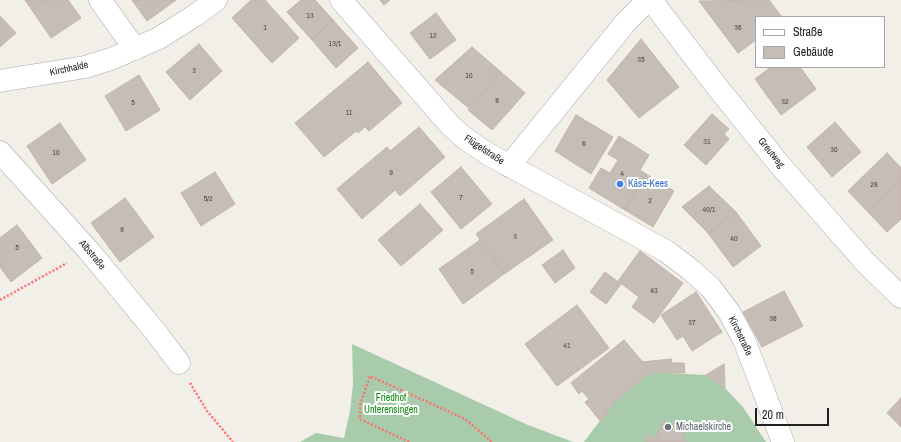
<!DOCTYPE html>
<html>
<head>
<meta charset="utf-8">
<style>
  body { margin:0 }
  #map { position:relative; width:901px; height:442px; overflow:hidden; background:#f2eee8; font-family:"Archivo Narrow",sans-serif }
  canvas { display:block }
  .legend { position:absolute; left:755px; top:16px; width:130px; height:52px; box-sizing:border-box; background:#fff; border:1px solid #a6a6a6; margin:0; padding:5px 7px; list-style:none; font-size:12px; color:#212121 }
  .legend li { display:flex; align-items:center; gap:8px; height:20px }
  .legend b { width:20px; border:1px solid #a6a6a6 }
  .scale { position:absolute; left:755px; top:408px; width:74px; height:18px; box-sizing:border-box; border:2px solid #212121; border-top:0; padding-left:5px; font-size:12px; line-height:14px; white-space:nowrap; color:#212121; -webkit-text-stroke:3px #fff; paint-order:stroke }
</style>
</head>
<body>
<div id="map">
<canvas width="901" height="442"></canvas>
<ul class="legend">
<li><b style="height:5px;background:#fff"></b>Straße</li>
<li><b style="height:11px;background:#c7bdb7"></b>Gebäude</li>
</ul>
<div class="scale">20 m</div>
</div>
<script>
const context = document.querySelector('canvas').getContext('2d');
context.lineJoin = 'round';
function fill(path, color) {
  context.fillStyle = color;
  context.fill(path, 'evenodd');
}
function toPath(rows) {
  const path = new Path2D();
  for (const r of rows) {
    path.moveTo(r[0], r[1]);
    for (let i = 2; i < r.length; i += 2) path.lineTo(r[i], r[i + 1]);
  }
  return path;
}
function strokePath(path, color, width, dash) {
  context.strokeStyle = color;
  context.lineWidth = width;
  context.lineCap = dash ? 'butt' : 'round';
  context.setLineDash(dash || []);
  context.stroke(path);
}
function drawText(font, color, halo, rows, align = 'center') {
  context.font = font + ' "Archivo Narrow",sans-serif';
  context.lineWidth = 4;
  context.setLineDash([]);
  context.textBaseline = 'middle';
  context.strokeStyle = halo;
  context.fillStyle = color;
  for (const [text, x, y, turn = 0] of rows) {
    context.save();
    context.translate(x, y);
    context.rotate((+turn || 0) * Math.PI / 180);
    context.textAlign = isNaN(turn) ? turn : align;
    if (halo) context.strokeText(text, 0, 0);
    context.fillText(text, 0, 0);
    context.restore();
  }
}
const cemetery = toPath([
  [352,344,528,425,573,442,300,442,316,433,344,438,350,411,353,384],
  [651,372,706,375,725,388,743,407,766,442,584,442,614,402]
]);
const building = toPath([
  [25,0,47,0,32,10,25,0],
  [47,0,68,0,81,18,51,38,32,10,47,0],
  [132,0,176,0,147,21,132,0],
  [251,0,265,0,299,38,272,63,232,18,251,0],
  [301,0,315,0,333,20,312,40,287,12,301,0],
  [380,0,390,0,384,5,380,0],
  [769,0,782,17,756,17,756,40,738,53,699,1,769,0],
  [436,13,456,40,430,59,410,33,436,13],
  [0,16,16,33,0,47,0,16],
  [333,20,358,48,336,68,312,40,333,20],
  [641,39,679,87,639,118,607,80,641,39],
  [199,44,222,71,190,100,166,72,199,44],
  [472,47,501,72,470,109,435,80,472,47],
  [368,62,402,103,369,131,365,127,358,133,356,131,324,157,295,123,368,62],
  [771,67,800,67,816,89,781,115,755,79,771,67],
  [501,72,525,93,492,130,468,110,501,72],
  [139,75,160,110,126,131,105,96,139,75],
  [712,114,729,129,724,134,729,139,706,165,684,145,712,114],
  [576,115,613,137,591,174,555,151,576,115],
  [835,122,861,152,832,177,807,147,835,122],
  [60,123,86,160,52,184,27,146,60,123],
  [419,127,445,157,400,196,395,190,362,219,337,189,387,147,390,151,419,127],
  [619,136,649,155,640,170,646,174,625,210,589,188,601,168,610,173,618,160,608,154,619,136],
  [887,153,901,168,901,179,868,212,848,191,887,153],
  [461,167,492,204,461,229,431,192,461,167],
  [215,172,235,204,201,226,181,193,215,172],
  [646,174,674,191,653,227,625,210,646,174],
  [901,179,901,219,887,232,868,212,901,179],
  [709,186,736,212,708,233,682,207,709,186],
  [125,198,154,237,120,262,91,223,125,198],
  [524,199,553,240,504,274,476,234,524,199],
  [420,204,443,230,401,266,378,240,420,204],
  [736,212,761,246,733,267,708,233,736,212],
  [17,225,42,258,11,282,0,267,0,238,17,225],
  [480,240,504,274,463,304,439,269,480,240],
  [563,250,575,268,555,283,542,265,563,250],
  [640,251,683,283,654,323,632,307,639,297,618,281,640,251],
  [605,272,621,284,606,304,590,292,605,272],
  [784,291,803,326,762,347,743,312,784,291],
  [696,292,722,332,692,351,683,336,677,340,661,315,696,292],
  [577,305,609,348,557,386,525,344,577,305],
  [624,340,651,372,614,402,601,422,585,402,589,399,582,391,579,394,571,383,624,340],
  [671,359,672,363,684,363,685,373,651,372,642,362,671,359],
  [724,364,725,388,706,375,724,364],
  [901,398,901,427,887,413,901,398],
  [664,421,685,432,682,439,687,442,645,442,648,435,655,439,664,421]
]);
const path = toPath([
  [0,300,67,263],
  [190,383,207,411,233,442],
  [409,442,360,419,360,405,370,376,465,419,492,442]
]);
const street = toPath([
  [100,0,135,49],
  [341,0,450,125,467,140,488,154,666,251,691,270,711,288,729,312,744,340,783,442],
  [651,0,714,83,779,164,866,263,901,297],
  [0,81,85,67,111,59,159,38,194,16,216,0],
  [0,152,89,251,154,330,179,363],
  [509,166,626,22,648,0]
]);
const markers = [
  [620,184,4,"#3f7fe0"],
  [668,427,4,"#6b7280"]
];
const numberNames = [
  ["13",310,16],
  ["1",265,28],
  ["36",738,28],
  ["12",433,36],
  ["13/1",335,44],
  ["35",641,60],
  ["3",194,71],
  ["10",469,76],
  ["8",497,101],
  ["32",785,102],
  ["5",133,103],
  ["11",349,113],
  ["31",707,142],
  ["6",584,144],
  ["30",834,150],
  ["10",56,153],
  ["9",391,173],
  ["4",622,174],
  ["28",874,185],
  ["7",461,198],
  ["5/2",208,199],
  ["2",650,201],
  ["40/1",709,210],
  ["8",122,230],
  ["3",515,237],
  ["40",734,239],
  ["5",17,248],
  ["5",472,272],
  ["43",654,291],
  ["36",773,319],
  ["37",692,323],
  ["41",567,346]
];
const streetNames = [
  ["Kirchhalde",69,69,-12],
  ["Flügelstraße",484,150,33],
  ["Greutweg",771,153,51],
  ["Albstraße",92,255,50],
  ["Kirchstraße",740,336,64]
];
const shopNames = [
  ["Käse-Kees",628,184]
];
const parkNames = [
  ["Friedhof",391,398],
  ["Unterensingen",391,410]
];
const worshipNames = [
  ["Michaelskirche",676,427]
];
fill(cemetery, '#a8ccab');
fill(building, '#c7bdb7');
strokePath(building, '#c4b3a9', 1);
strokePath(street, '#a8a8a8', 23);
strokePath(path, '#fe716c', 2.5, [2, 2]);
strokePath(street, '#fff', 22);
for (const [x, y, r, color] of markers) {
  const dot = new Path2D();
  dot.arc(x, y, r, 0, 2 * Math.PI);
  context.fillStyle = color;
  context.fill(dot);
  strokePath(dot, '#fff', 1.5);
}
drawText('8px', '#4a4846', null, numberNames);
drawText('10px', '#212121', '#fff', streetNames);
drawText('10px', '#366cbe', '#fff', shopNames, 'left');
drawText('10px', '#088709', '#fff', parkNames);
drawText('10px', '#5b616d', '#fff', worshipNames, 'left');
</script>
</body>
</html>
